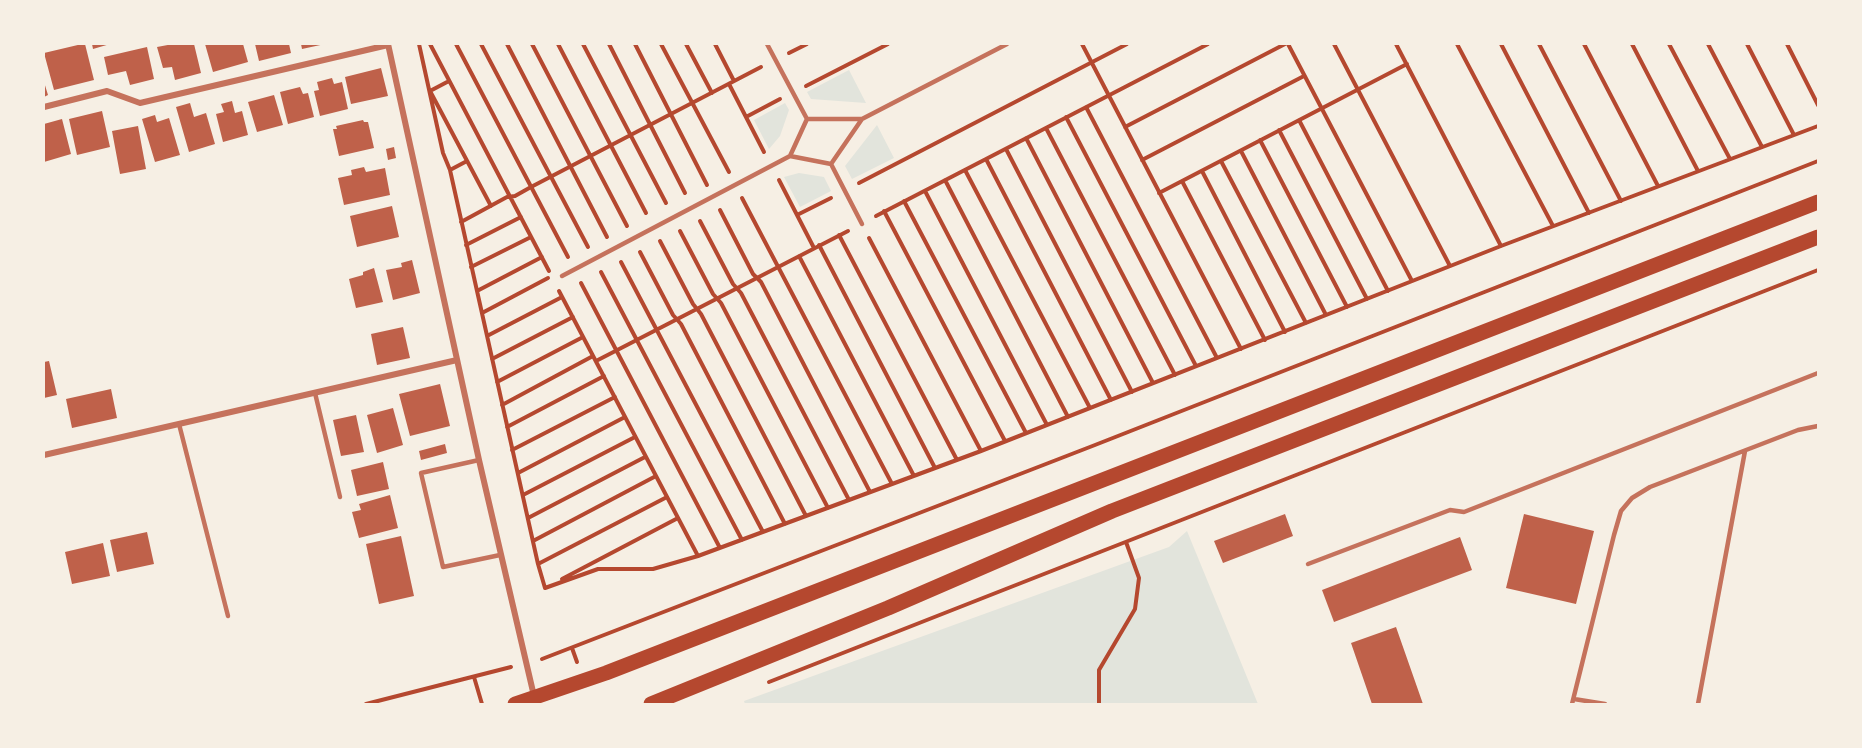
<!DOCTYPE html>
<html>
<head>
<meta charset="utf-8">
<style>
  body { margin:0 }
  #map { position:relative; width:1862px; height:748px; overflow:hidden; background:#f6efe4; font-family:Helvetica,sans-serif }
  canvas { display:block }
  .frame { position:absolute; inset:0; border:45px solid #f6efe4; pointer-events:none }
</style>
</head>
<body>
<div id="map">
<canvas width="1862" height="748"></canvas>
<div class="frame"></div>
</div>
<script>
const context = document.querySelector('canvas').getContext('2d');
context.lineJoin = 'round';
function fill(path, color) {
  context.fillStyle = color;
  context.fill(path, 'evenodd');
}
function toPath(rows) {
  const path = new Path2D();
  for (const r of rows) {
    path.moveTo(r[0], r[1]);
    for (let i = 2; i < r.length; i += 2) path.lineTo(r[i], r[i + 1]);
  }
  return path;
}
function strokePath(path, color, width, dash) {
  context.strokeStyle = color;
  context.lineWidth = width;
  context.lineCap = dash ? 'butt' : 'round';
  context.setLineDash(dash || []);
  context.stroke(path);
}
const green = toPath([
  [849,70,866,103,811,99,807,92],
  [785,103,789,110,780,136,769,149,754,120],
  [877,125,894,158,852,179,845,166],
  [799,173,824,177,831,191,800,207,784,177],
  [1187,531,1258,704,745,704,744,701,1169,547]
]);
const building = toPath([
  [82,44,85,44,94,80,54,90,44,53],
  [92,44,110,44,93,49],
  [173,44,194,44,201,73,175,80,172,67,163,68,157,47],
  [205,44,243,44,248,62,213,72],
  [255,44,289,44,291,53,259,61],
  [301,44,325,44,302,49],
  [147,47,154,79,130,85,126,71,108,75,104,57],
  [381,68,388,96,351,104,345,77],
  [332,78,334,84,342,82,348,109,320,116,314,91,319,90,317,82],
  [44,82,48,95,44,97],
  [300,87,303,94,308,93,314,117,288,124,280,92],
  [274,95,283,125,257,132,248,102],
  [232,101,235,113,242,111,248,135,223,142,216,114,224,112,221,104],
  [190,103,194,117,206,113,215,144,189,152,176,107],
  [102,111,110,147,77,155,69,119],
  [155,115,157,122,169,118,180,155,155,162,142,119],
  [62,119,71,154,44,162,44,124],
  [363,120,364,122,368,122,374,148,339,156,333,129,337,129,336,126],
  [138,126,146,169,120,174,112,131],
  [394,147,396,158,388,160,386,149],
  [364,167,366,172,385,168,390,195,344,205,338,178,352,175,351,170],
  [392,206,399,237,357,247,350,216],
  [412,260,420,293,393,300,386,270,402,267,401,263],
  [374,268,383,302,356,308,349,279,363,275,363,272],
  [403,327,410,358,377,365,371,334],
  [49,361,57,395,44,398,44,362],
  [440,384,450,426,410,436,399,394],
  [111,389,117,418,72,428,66,399],
  [393,408,403,445,377,453,367,415],
  [356,415,364,452,341,456,333,420],
  [445,444,447,453,421,460,419,451],
  [383,462,389,489,357,496,351,470],
  [390,495,398,528,359,538,352,512,361,510,359,504],
  [1285,514,1293,536,1223,563,1214,541],
  [1524,514,1594,531,1576,604,1506,588],
  [147,532,154,564,117,572,110,540],
  [401,536,414,596,379,604,366,544],
  [1460,537,1472,570,1334,622,1322,590],
  [103,543,110,576,72,584,65,552],
  [1396,627,1423,704,1372,704,1351,643]
]);
const path = toPath([
  [419,44,443,153,450,170,538,564,545,588],
  [430,44,549,271],
  [456,44,568,257],
  [481,44,588,247],
  [507,44,607,237],
  [532,44,627,226],
  [558,44,646,213],
  [583,44,666,203],
  [609,44,685,193],
  [635,44,707,185],
  [661,44,729,172],
  [686,44,712,93],
  [715,44,734,81],
  [1082,44,1241,349],
  [1288,44,1412,281],
  [1334,44,1450,266],
  [1396,44,1501,246],
  [1457,44,1553,226],
  [1501,44,1589,213],
  [1539,44,1621,201],
  [1584,44,1658,186],
  [1632,44,1698,171],
  [1669,44,1730,159],
  [1708,44,1762,147],
  [1747,44,1794,135],
  [1787,44,1818,105],
  [789,53,807,44],
  [449,81,430,91,491,206],
  [729,84,764,152],
  [806,86,888,44],
  [1086,107,1217,358],
  [746,117,780,99],
  [1066,117,1196,366],
  [1299,120,1388,291],
  [1125,127,1285,44],
  [1046,128,1175,375],
  [1279,130,1367,299],
  [1026,138,1153,383],
  [1260,140,1347,307],
  [1006,149,1132,392],
  [1241,151,1326,315],
  [986,159,1111,400],
  [1142,160,1304,76],
  [1221,161,1306,323],
  [450,170,467,161],
  [965,170,1090,408],
  [1202,171,1285,332],
  [779,180,814,248],
  [945,180,1068,417],
  [1182,181,1265,340],
  [859,183,1127,44],
  [925,191,1047,425],
  [1159,193,1407,64],
  [742,198,892,484],
  [904,201,1026,433],
  [720,210,753,274,761,282,870,492],
  [884,211,1005,441],
  [797,215,831,198],
  [876,216,1208,44],
  [700,221,733,284,741,293,849,500],
  [461,222,507,197,515,196,531,187,761,67],
  [680,231,713,294,721,303,828,508],
  [839,235,957,460],
  [869,238,981,451],
  [660,241,693,304,701,314,806,516],
  [466,245,521,217],
  [819,245,935,468],
  [640,252,673,315,681,324,785,524],
  [799,256,914,476],
  [621,262,763,532],
  [471,267,531,237],
  [601,272,742,540],
  [581,283,720,548],
  [477,291,542,257],
  [559,291,698,556],
  [482,313,548,278],
  [487,336,562,297],
  [492,359,573,317],
  [596,361,848,231],
  [497,382,583,337],
  [502,405,593,356],
  [507,427,604,376],
  [512,450,615,397],
  [518,473,625,417],
  [523,495,635,437],
  [528,518,645,457],
  [533,541,656,476],
  [538,564,667,497],
  [562,579,678,518],
  [545,588,598,569,653,569,698,556,981,451,1501,246,1818,126],
  [572,648,577,662],
  [542,659,1095,445,1818,161],
  [474,677,482,704],
  [769,682,1818,270],
  [366,704,511,667],
  [1099,704,1099,670,1135,609,1139,578,1126,542]
]);
const service = toPath([
  [767,44,807,119],
  [862,119,1007,44],
  [831,164,862,224],
  [562,276,790,156,807,119,862,119,831,164,790,156],
  [315,393,340,497],
  [179,424,228,616],
  [479,460,421,473,443,567,500,555],
  [1308,564,1450,510,1464,512,1818,373],
  [1574,699,1605,704],
  [1572,704,1614,535,1621,511,1632,498,1650,487,1798,430,1818,426],
  [1698,704,1745,451]
]);
const minor = toPath([
  [388,44,479,460,534,696],
  [44,107,107,91,140,103,388,45],
  [44,455,457,360]
]);
const primary = toPath([
  [515,704,606,673,1818,202],
  [651,704,888,608,1112,511,1818,237]
]);
fill(green, '#e2e4dc');
fill(building, '#bf614a');
strokePath(path, '#b5482f', 4);
strokePath(service, '#c5725c', 4.5);
strokePath(minor, '#c5725c', 6);
strokePath(primary, '#b5482f', 15);
</script>
</body>
</html>
